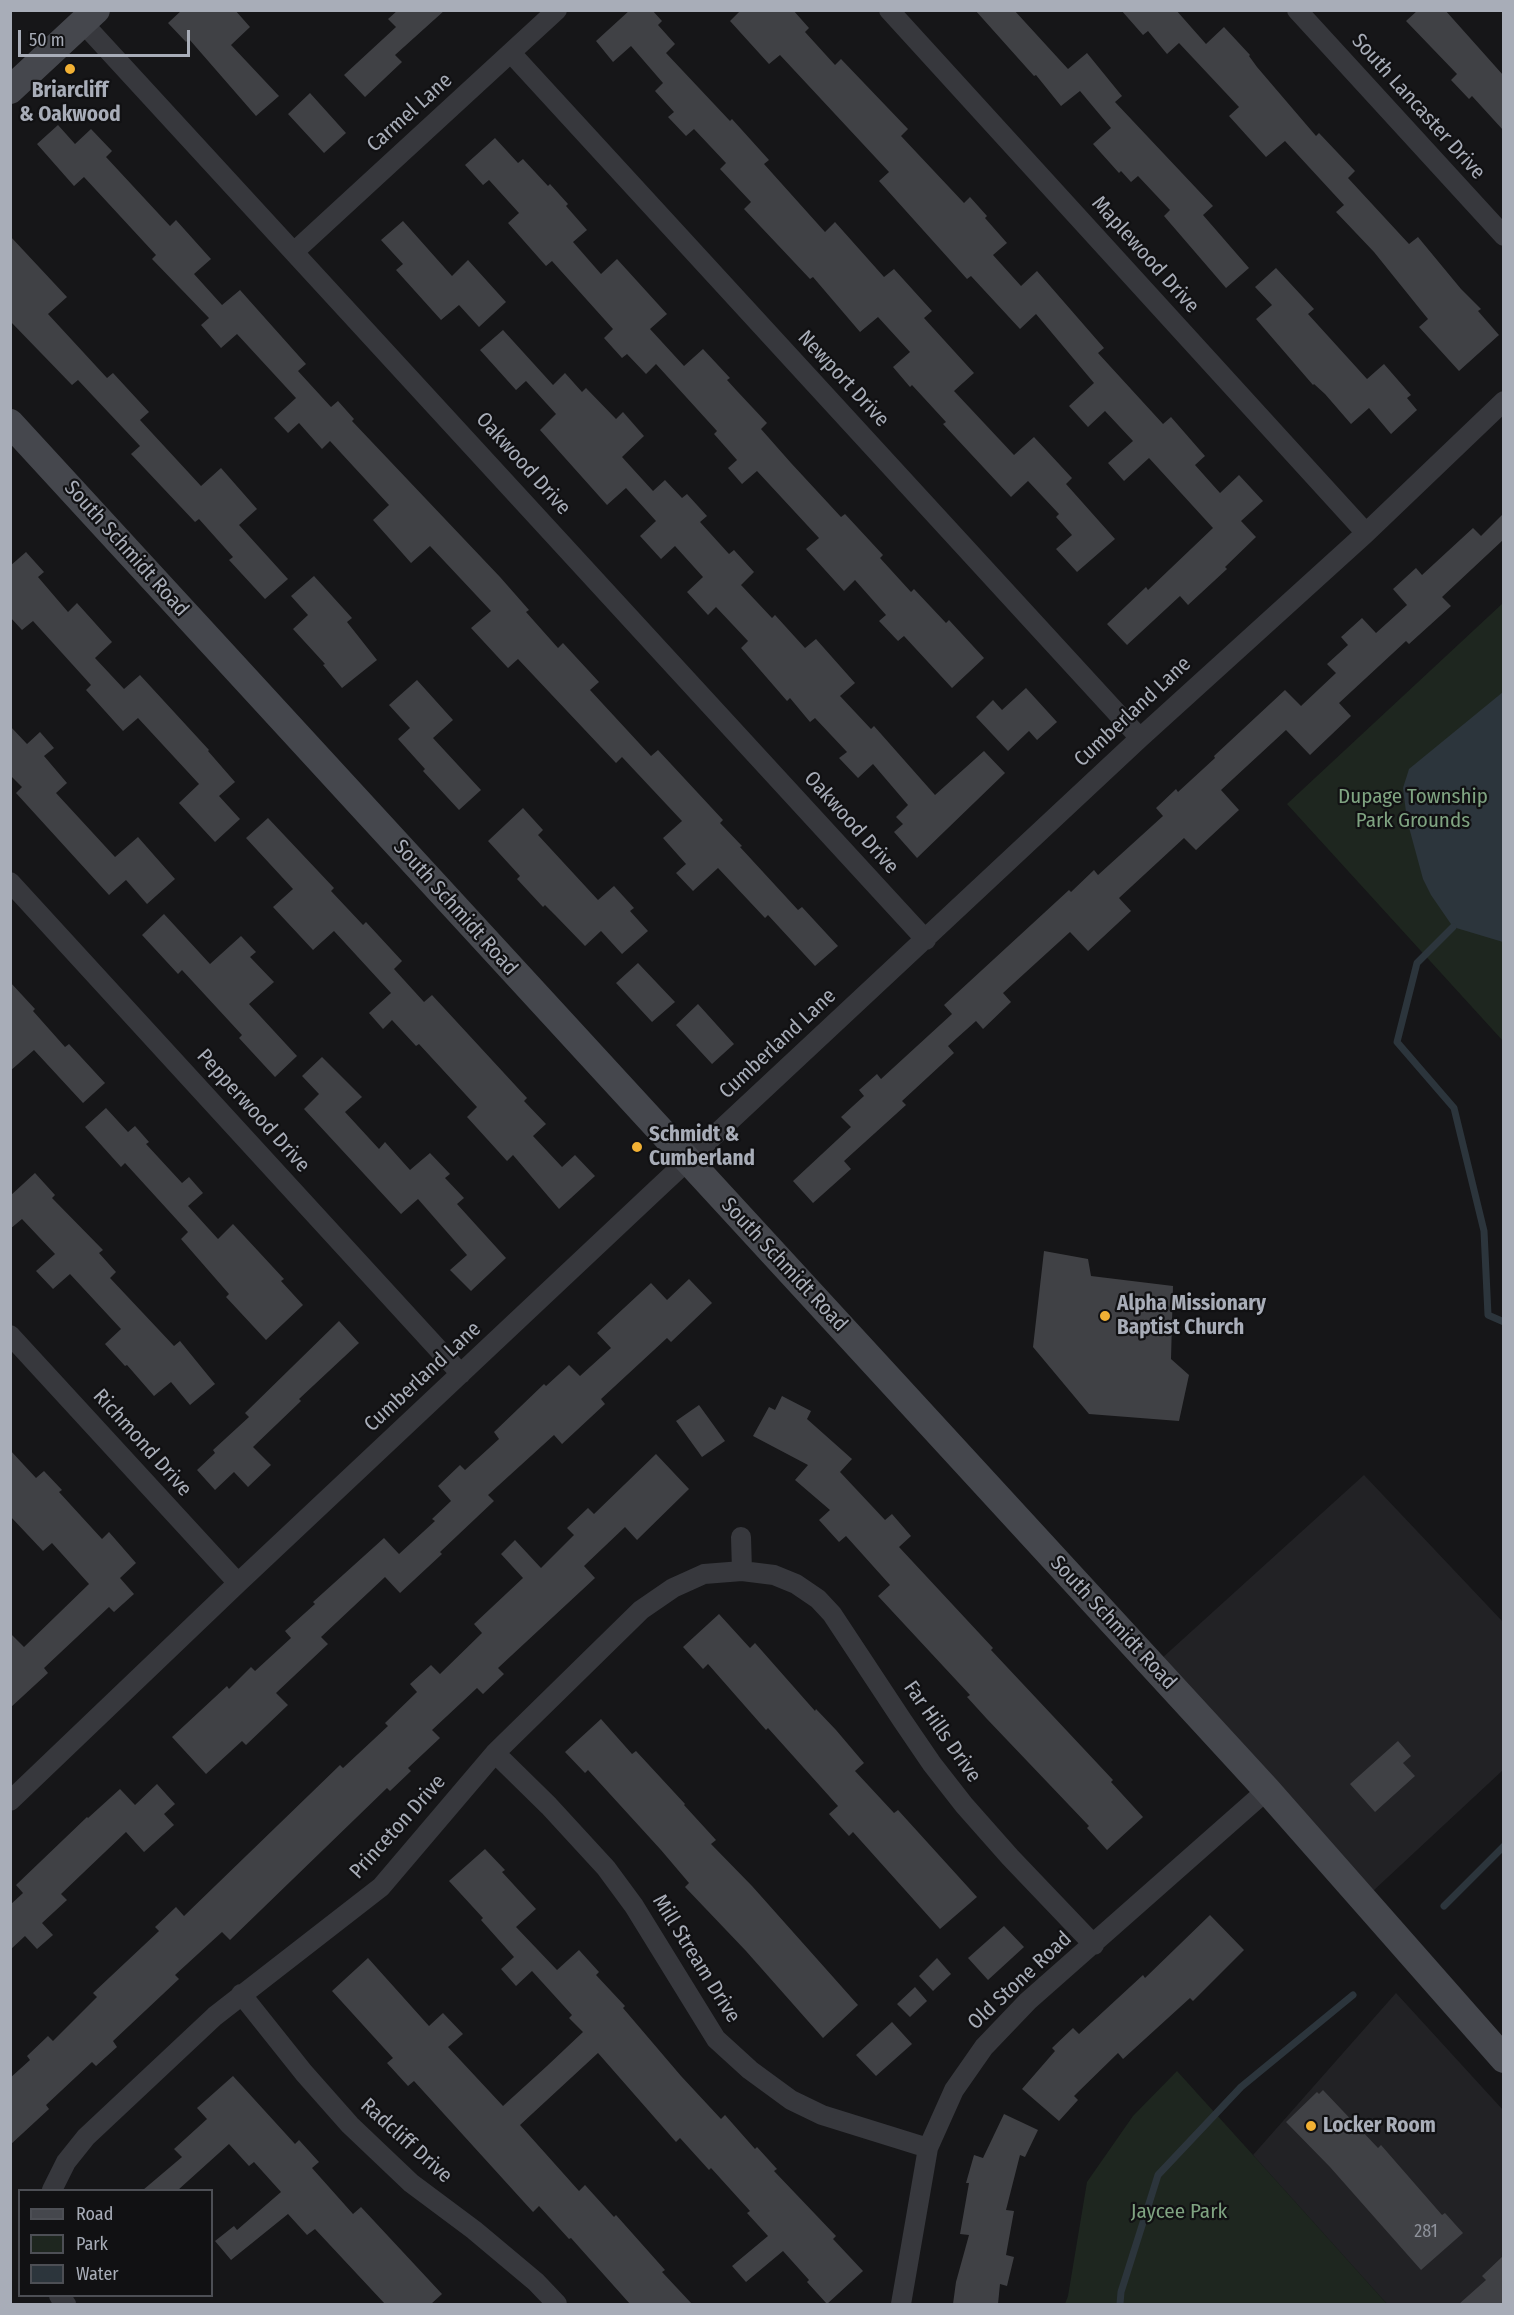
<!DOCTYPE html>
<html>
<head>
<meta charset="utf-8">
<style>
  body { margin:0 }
  #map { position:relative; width:1514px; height:2315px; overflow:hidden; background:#161618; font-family:"Fira Sans Condensed",sans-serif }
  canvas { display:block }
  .frame { position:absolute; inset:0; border:12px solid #a8adb8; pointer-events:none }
  .legend { position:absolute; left:18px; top:2189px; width:195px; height:108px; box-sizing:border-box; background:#111113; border:2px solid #4d4f55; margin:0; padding:8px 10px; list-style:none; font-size:18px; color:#a8adb8 }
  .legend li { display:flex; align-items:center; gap:12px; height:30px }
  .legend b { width:30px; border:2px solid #4d4f55 }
  .scale { position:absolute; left:18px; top:30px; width:172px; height:27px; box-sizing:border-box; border:3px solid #a8adb8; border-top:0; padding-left:8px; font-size:18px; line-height:21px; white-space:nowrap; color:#a8adb8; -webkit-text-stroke:4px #111113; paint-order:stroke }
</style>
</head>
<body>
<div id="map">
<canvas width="1514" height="2315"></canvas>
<div class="frame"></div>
<ul class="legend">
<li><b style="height:8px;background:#45474d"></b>Road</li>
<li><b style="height:16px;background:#1e261f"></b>Park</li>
<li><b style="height:16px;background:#2c353c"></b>Water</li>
</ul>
<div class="scale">50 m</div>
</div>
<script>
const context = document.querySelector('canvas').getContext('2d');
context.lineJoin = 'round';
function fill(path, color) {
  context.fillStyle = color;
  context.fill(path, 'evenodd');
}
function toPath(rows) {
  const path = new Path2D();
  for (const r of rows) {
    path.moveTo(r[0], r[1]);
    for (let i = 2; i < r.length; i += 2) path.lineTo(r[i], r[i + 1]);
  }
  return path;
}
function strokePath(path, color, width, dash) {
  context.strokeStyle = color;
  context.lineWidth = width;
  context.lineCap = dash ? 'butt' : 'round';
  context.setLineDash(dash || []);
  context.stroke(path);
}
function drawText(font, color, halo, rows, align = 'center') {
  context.font = font + ' "Fira Sans Condensed",sans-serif';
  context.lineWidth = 4.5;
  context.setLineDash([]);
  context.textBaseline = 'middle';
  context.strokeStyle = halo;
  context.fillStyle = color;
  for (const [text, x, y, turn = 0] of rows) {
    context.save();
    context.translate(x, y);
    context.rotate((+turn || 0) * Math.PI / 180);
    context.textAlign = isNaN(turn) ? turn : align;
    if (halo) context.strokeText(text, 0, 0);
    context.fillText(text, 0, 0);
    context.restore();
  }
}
const built = toPath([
  [1364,1475,1503,1622,1503,1770,1373,1891,1161,1659],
  [1396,1993,1503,2110,1503,2304,1387,2304,1253,2155]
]);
const green = toPath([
  [1503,603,1503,1041,1287,804],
  [1177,2071,1253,2155,1387,2304,1065,2304,1068,2296,1087,2182,1133,2116]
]);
const water = toPath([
  [1503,692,1503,942,1453,927,1431,895,1423,879,1407,820,1403,788,1409,769]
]);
const stream = toPath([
  [1453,927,1417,963,1397,1042,1454,1108,1484,1231,1488,1315,1504,1322],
  [1444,1906,1504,1846],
  [1120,2304,1121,2292,1158,2175,1241,2087,1353,1995]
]);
const building = toPath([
  [182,10,235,10,250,27,231,45,279,96,256,116,189,39,186,42,168,23],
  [398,10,445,10,395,55,402,62,365,97,344,75,396,27,388,19],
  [630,10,652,10,662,21,658,25,675,44,666,53,730,121,732,119,769,160,764,164,825,232,835,222,884,277,894,269,932,311,924,318,974,373,954,391,1014,455,1034,437,1072,478,1066,484,1115,539,1077,572,1056,549,1072,535,1056,517,1059,514,1028,481,1011,497,943,424,946,422,912,385,910,387,893,367,910,352,878,317,860,332,813,277,810,279,744,209,751,202,720,169,726,163,694,129,686,136,668,117,674,112,655,91,663,83,631,46,613,62,596,41],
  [741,10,793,10,809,28,805,32,835,65,841,59,908,129,901,136,964,203,970,197,987,216,985,218,1007,243,993,255,1021,286,1037,271,1104,348,1098,353,1163,424,1171,417,1205,456,1195,465,1220,493,1239,475,1263,501,1241,521,1256,537,1225,567,1227,569,1188,605,1180,596,1127,645,1107,624,1146,587,1148,590,1213,528,1149,458,1124,481,1108,463,1133,441,1105,411,1088,427,1069,406,1094,383,1036,314,1020,329,971,276,967,279,879,181,889,172,780,55,769,64,730,21],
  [975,10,1014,10,1068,69,1087,53,1122,96,1115,102,1213,206,1203,215,1249,268,1226,288,1164,216,1170,210,1138,176,1131,182,1121,171,1119,173,1093,144,1111,128,1080,91,1061,106,1036,75,1034,76],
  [1121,10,1176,10,1206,44,1224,27,1250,55,1249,56,1257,67,1316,136,1319,133,1355,171,1348,178,1409,244,1418,237,1461,289,1481,309,1478,311,1499,335,1459,371,1419,327,1428,319,1374,252,1336,212,1344,205,1285,141,1266,157,1229,116,1239,107,1179,43,1167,54,1148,31,1143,35],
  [1418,10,1445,10,1503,75,1503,130,1472,96,1469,99,1451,80,1457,74,1406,21],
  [310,93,346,133,324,153,288,114],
  [58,125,75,144,91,129,112,151,106,157,170,226,176,220,211,259,194,274,222,305,240,290,306,364,298,371,331,407,338,401,354,419,352,421,500,577,529,610,526,612,558,648,563,643,599,682,590,690,651,756,658,750,723,820,720,823,742,846,740,847,798,910,802,907,838,946,815,966,768,915,765,918,718,868,693,891,676,873,686,864,663,838,682,821,622,757,616,763,518,659,508,668,471,628,491,611,430,546,411,563,373,520,389,505,330,441,322,449,299,423,288,433,274,418,296,398,237,334,221,348,201,325,209,318,152,259,156,255,84,177,74,186,37,144],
  [495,138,518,163,523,159,548,186,550,184,568,204,566,206,587,230,573,242,601,274,617,259,667,314,650,329,684,366,703,349,730,378,727,380,737,391,767,423,761,429,791,463,841,517,845,514,883,555,880,558,911,592,914,589,946,623,949,620,984,658,952,688,904,636,898,641,879,621,886,615,855,580,844,591,806,549,819,538,757,471,742,484,728,468,737,460,714,434,717,431,656,364,646,374,627,354,622,358,604,338,613,329,552,261,546,266,508,223,519,213,489,180,483,185,465,165],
  [403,221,452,276,468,260,506,302,479,327,459,305,441,320,396,270,403,264,381,240],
  [10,236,67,297,48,314,107,378,113,373,149,412,140,420,201,486,221,468,257,509,239,525,288,579,265,599,229,560,233,557,199,519,195,522,131,454,140,446,78,380,72,385,10,321],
  [1276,268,1314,309,1308,314,1367,379,1384,364,1411,395,1407,398,1417,410,1391,434,1369,408,1351,424,1325,394,1314,384,1313,385,1256,319,1272,305,1255,287],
  [503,330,553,385,565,373,582,392,586,388,616,419,623,412,644,436,622,457,653,491,665,480,682,498,687,494,707,516,700,522,729,554,734,550,754,572,741,585,772,618,775,615,805,648,816,639,855,683,840,696,871,729,874,726,935,795,984,751,1005,773,917,858,894,832,903,824,896,817,908,805,873,764,858,778,839,758,847,752,815,718,810,722,790,698,787,701,741,648,748,641,716,607,708,615,687,592,703,577,675,546,661,559,640,536,656,521,626,488,607,505,540,430,556,414,526,381,516,390,480,350],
  [1503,514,1503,540,1442,597,1451,606,1409,644,1406,641,1339,703,1351,716,1310,755,1286,730,1221,790,1239,810,1196,850,1184,838,1119,898,1131,911,1088,951,1070,932,1003,993,1011,1002,983,1029,976,1021,948,1046,954,1053,902,1101,906,1105,844,1161,851,1169,813,1203,793,1181,851,1127,841,1117,864,1096,859,1090,877,1074,881,1079,952,1014,944,1005,1069,890,1071,892,1094,870,1098,875,1163,816,1156,808,1176,789,1178,792,1215,758,1214,756,1285,690,1301,706,1336,673,1327,664,1348,645,1341,637,1362,618,1376,633,1407,605,1393,589,1416,568,1422,575,1473,528,1481,536],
  [26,552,44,572,38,577,68,612,77,603,112,642,95,658,124,689,140,675,209,750,208,751,235,782,219,796,240,819,215,842,179,803,199,784,138,718,123,731,86,690,91,685,33,621,22,630,10,617,10,566],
  [314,576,352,618,347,622,377,660,342,688,323,665,325,664,293,629,308,615,291,596],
  [417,680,453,720,433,738,481,790,459,810,423,771,425,769,398,739,410,728,389,705],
  [1026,688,1057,722,1037,740,1029,731,1008,751,976,717,993,700,1002,710],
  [10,726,27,744,40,732,54,748,44,756,67,783,56,793,115,857,138,837,175,879,147,904,126,880,109,895,16,793,22,787,10,775],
  [523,808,543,830,538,835,598,900,614,886,634,908,630,911,648,931,622,954,601,931,585,946,555,915,545,905,543,907,517,879,520,876,488,841],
  [268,818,334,888,331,891,363,925,366,922,402,961,394,969,424,1002,432,995,527,1098,524,1101,546,1124,533,1136,562,1167,575,1155,595,1176,559,1209,513,1155,507,1161,467,1117,477,1107,419,1044,416,1046,392,1020,383,1029,369,1013,391,993,334,931,313,950,273,907,293,889,246,838],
  [164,914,210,964,241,936,256,952,250,957,274,982,249,1004,297,1056,275,1077,239,1038,242,1035,182,970,178,974,142,935],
  [638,963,675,1002,652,1022,616,983],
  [10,982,35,1009,33,1011,65,1047,69,1044,105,1083,83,1103,34,1050,10,1071],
  [698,1004,734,1044,712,1064,676,1025],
  [322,1057,362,1097,345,1112,379,1149,385,1142,410,1170,430,1153,450,1174,445,1178,464,1198,457,1204,506,1258,471,1291,450,1270,467,1255,418,1199,401,1214,304,1109,319,1094,302,1076],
  [106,1108,128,1132,135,1126,149,1142,146,1144,182,1183,189,1177,203,1193,188,1206,218,1239,233,1224,284,1279,281,1281,303,1305,266,1340,226,1297,229,1294,181,1239,188,1232,125,1163,121,1167,85,1127],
  [35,1173,55,1195,52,1198,103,1250,99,1253,116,1272,110,1278,174,1346,180,1341,215,1384,190,1405,171,1382,154,1396,127,1365,125,1366,105,1344,121,1329,70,1274,53,1289,36,1271,55,1254,22,1219,10,1229,10,1196],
  [1044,1251,1088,1259,1091,1276,1173,1286,1171,1359,1189,1375,1179,1421,1089,1414,1033,1347],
  [689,1279,712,1303,671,1342,667,1338,601,1399,605,1404,562,1444,554,1435,488,1495,494,1501,440,1552,442,1554,400,1593,385,1577,321,1637,328,1644,276,1693,288,1705,246,1745,242,1741,206,1774,172,1737,227,1686,229,1689,251,1667,255,1671,291,1638,285,1631,315,1604,313,1602,384,1538,399,1554,435,1521,432,1519,451,1501,438,1486,460,1465,465,1470,499,1439,494,1432,544,1384,546,1386,569,1365,580,1376,611,1348,597,1333,651,1283,667,1300],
  [339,1321,359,1343,299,1399,301,1401,253,1447,271,1465,248,1487,234,1472,215,1490,197,1470,215,1453,213,1450,249,1417,245,1413],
  [782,1396,811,1411,807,1419,852,1459,840,1472,885,1520,892,1514,911,1536,899,1547,993,1648,991,1650,1113,1780,1111,1782,1143,1817,1107,1850,1087,1828,1089,1826,987,1719,967,1697,970,1695,878,1596,890,1585,846,1536,839,1542,819,1520,830,1510,795,1480,808,1465,753,1436,769,1407,775,1410],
  [699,1405,725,1441,702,1457,676,1421],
  [10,1450,36,1478,44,1471,62,1490,59,1492,102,1539,109,1532,136,1563,120,1578,134,1594,114,1612,109,1607,44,1668,48,1673,10,1708,10,1633,24,1647,89,1584,52,1543,43,1551,10,1516],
  [656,1454,689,1489,637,1540,625,1527,584,1566,595,1578,498,1668,504,1674,483,1694,477,1688,432,1730,440,1738,408,1768,411,1771,390,1791,387,1788,230,1940,222,1932,175,1975,179,1979,113,2041,117,2047,96,2066,92,2062,46,2105,49,2109,10,2145,10,2078,30,2060,27,2056,48,2036,53,2041,97,1997,93,1993,159,1931,155,1927,176,1907,184,1916,340,1765,343,1768,388,1726,385,1723,417,1692,410,1684,431,1665,440,1674,482,1633,474,1624,523,1578,501,1554,515,1540,541,1568,574,1535,567,1528,588,1508,594,1514],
  [719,1614,750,1648,755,1643,815,1711,816,1709,836,1730,864,1763,855,1771,894,1813,898,1810,977,1897,940,1929,853,1832,849,1836,829,1814,838,1806,768,1728,766,1730,708,1664,703,1669,683,1647],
  [601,1719,632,1754,636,1751,685,1804,684,1805,716,1840,711,1844,752,1886,858,2005,823,2038,746,1951,685,1887,689,1883,661,1850,588,1770,585,1773,565,1752],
  [1398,1741,1411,1756,1403,1763,1415,1776,1375,1812,1350,1784],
  [157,1784,175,1804,164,1814,174,1825,144,1852,126,1832,61,1894,67,1900,42,1923,53,1935,37,1949,25,1936,10,1950,10,1905,23,1893,16,1885,87,1817,88,1818,120,1789,135,1805],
  [485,1849,505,1870,502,1872,536,1909,516,1927,557,1970,579,1950,599,1972,596,1975,625,2006,623,2008,681,2076,721,2119,725,2115,755,2149,757,2147,777,2169,774,2171,836,2236,833,2239,863,2271,827,2304,807,2282,809,2280,783,2251,746,2282,732,2266,768,2236,747,2213,750,2211,711,2168,709,2170,680,2138,676,2142,598,2053,520,2125,579,2191,585,2185,614,2217,616,2215,665,2270,662,2272,692,2304,630,2304,571,2238,569,2239,539,2206,533,2212,414,2081,408,2086,387,2063,393,2058,332,1991,368,1958,429,2026,443,2013,463,2034,448,2047,503,2106,547,2066,583,2032,569,2018,572,2015,532,1971,516,1986,501,1969,514,1957,481,1920,483,1918,449,1881],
  [1210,1915,1244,1950,1193,2001,1190,1998,1123,2059,1118,2053,1074,2096,1078,2100,1059,2121,1022,2089,1055,2051,1052,2048,1073,2028,1079,2034,1143,1975,1145,1978],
  [1004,1926,1024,1947,988,1980,968,1958],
  [937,1958,951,1974,933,1991,919,1976],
  [915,1987,927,2001,910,2017,897,2004],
  [892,2022,912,2044,876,2076,856,2055],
  [233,2076,295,2144,299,2140,319,2162,312,2168,353,2214,361,2207,442,2294,431,2304,385,2304,315,2229,307,2235,288,2214,231,2260,215,2241,234,2226,237,2230,281,2192,254,2162,249,2166,229,2144,178,2190,143,2190,182,2157,174,2149,207,2119,197,2108],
  [1323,2090,1378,2148,1381,2145,1442,2215,1445,2213,1463,2233,1421,2270,1330,2167,1286,2122,1317,2092,1319,2094],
  [1004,2114,1038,2130,1025,2157,1020,2155,1006,2210,1014,2211,1006,2255,1014,2257,1007,2286,1000,2284,998,2304,953,2304,956,2282,969,2235,960,2234,969,2183,966,2183,974,2155,983,2158],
  [1503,2256,1503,2304,1459,2304,1486,2280,1482,2276]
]);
const street = toPath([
  [889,10,1366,533],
  [1297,10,1504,236],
  [83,23,926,940],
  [511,53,1140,738],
  [295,251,557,10],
  [10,882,461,1374],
  [10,1335,238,1583],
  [741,1537,742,1571],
  [495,1753,549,1806,606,1868,634,1906,716,2039,750,2070,791,2100,822,2115,928,2148],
  [10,1801,238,1583,656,1190,1140,738,1366,533,1504,401],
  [241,1994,304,2073,350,2125,411,2183,474,2230,536,2282,557,2304],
  [52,2190,66,2162,86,2137,215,2016,381,1887,495,1753,641,1610,673,1588,704,1574,742,1571,774,1575,796,1584,818,1599,832,1614,902,1720,932,1764,964,1805,1010,1857,1094,1945],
  [59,2296,66,2304],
  [901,2304,928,2148,954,2090,984,2047,1028,2001,1267,1790]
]);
const secondary = toPath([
  [10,90,96,10],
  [10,423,1267,1790,1504,2059]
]);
const markers = [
  [70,69,6,"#f2b134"],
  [637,1147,6,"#f2b134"],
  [1105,1316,6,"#f2b134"],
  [1311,2126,6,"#f2b134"]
];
const numberNames = [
  ["281",1426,2232]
];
const poiNames = [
  ["Briarcliff",70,91,"center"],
  ["& Oakwood",70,115,"center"],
  ["Schmidt &",649,1135],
  ["Cumberland",649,1159],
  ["Alpha Missionary",1117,1304],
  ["Baptist Church",1117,1328],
  ["Locker Room",1323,2126]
];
const streetNames = [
  ["South Lancaster Drive",1418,107,48],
  ["Carmel Lane",410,113,-42],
  ["Maplewood Drive",1145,255,48],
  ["Newport Drive",843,379,47],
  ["Oakwood Drive",523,464,48],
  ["South Schmidt Road",126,549,48],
  ["Cumberland Lane",1133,712,-43],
  ["Oakwood Drive",851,823,48],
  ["South Schmidt Road",455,908,48],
  ["Cumberland Lane",778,1044,-43],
  ["Pepperwood Drive",253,1111,48],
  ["South Schmidt Road",784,1265,47],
  ["Cumberland Lane",423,1377,-43],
  ["Richmond Drive",142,1443,48],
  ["South Schmidt Road",1113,1623,47],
  ["Far Hills Drive",942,1732,55],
  ["Princeton Drive",398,1827,-48],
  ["Mill Stream Drive",696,1959,58],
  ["Old Stone Road",1020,1981,-43],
  ["Radcliff Drive",406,2141,42]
];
const parkNames = [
  ["Dupage Township",1413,797],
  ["Park Grounds",1413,821],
  ["Jaycee Park",1179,2212]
];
fill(built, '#222225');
fill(green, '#1e261f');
fill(water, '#2c353c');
strokePath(stream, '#2c353c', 7);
fill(building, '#404145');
strokePath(street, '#37383d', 20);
strokePath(secondary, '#45474d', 28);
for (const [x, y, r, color] of markers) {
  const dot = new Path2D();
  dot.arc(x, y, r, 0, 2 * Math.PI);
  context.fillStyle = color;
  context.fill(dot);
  strokePath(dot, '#111113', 2);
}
drawText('18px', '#8e929b', null, numberNames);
drawText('bold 21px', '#a8adb8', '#111113', poiNames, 'left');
drawText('21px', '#a8adb8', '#111113', streetNames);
drawText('21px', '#7fa381', '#111113', parkNames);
</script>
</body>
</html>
